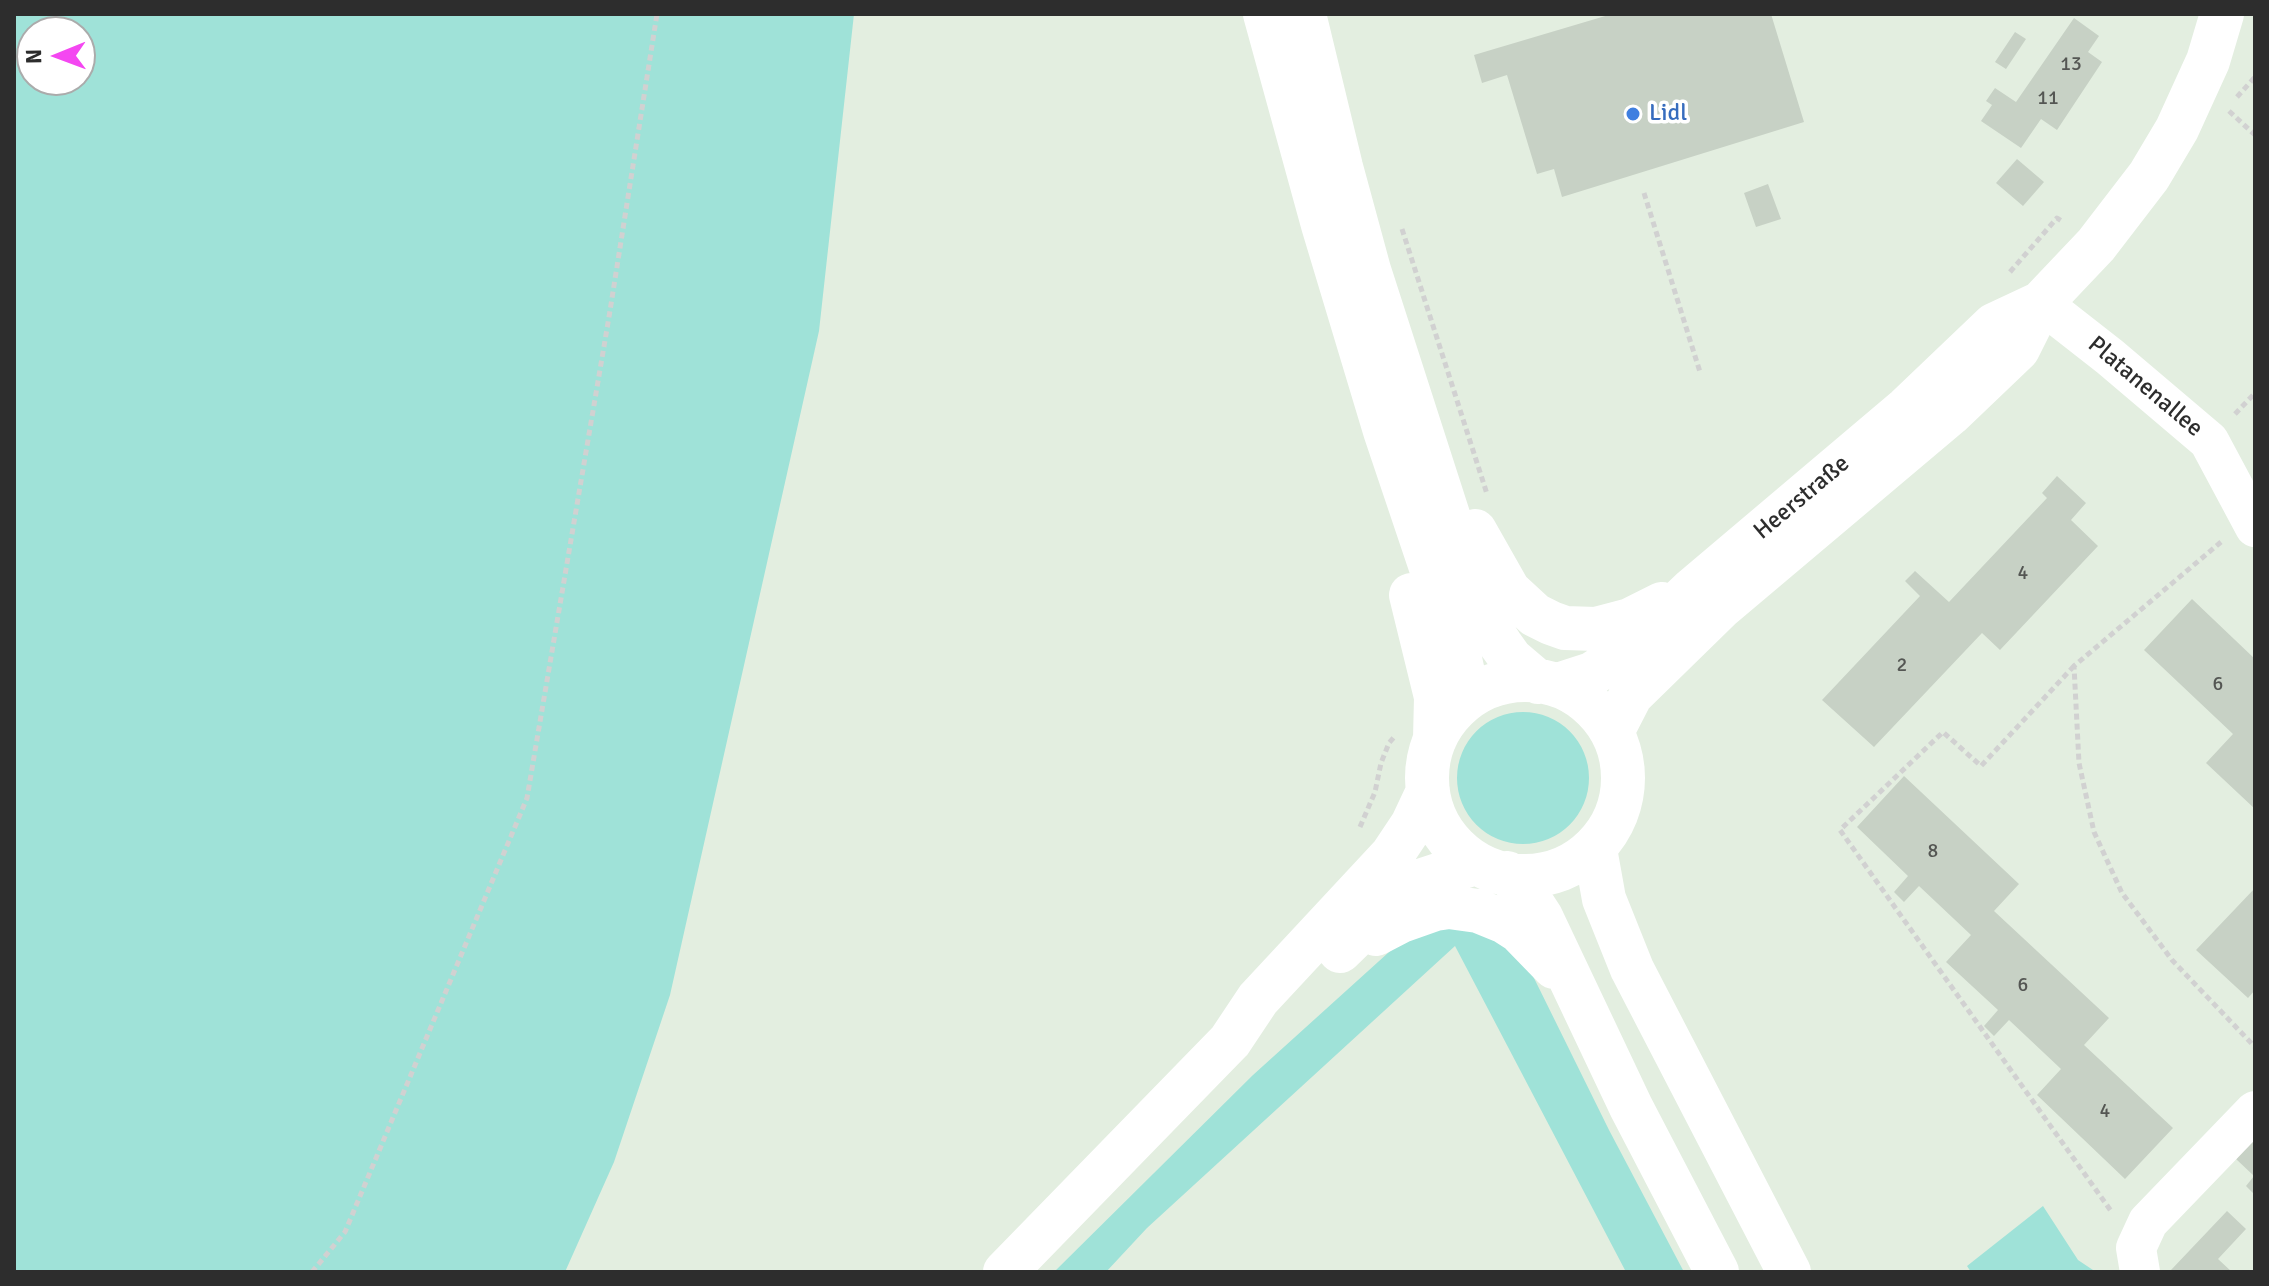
<!DOCTYPE html>
<html>
<head>
<meta charset="utf-8">
<style>
  body { margin:0 }
  #map { position:relative; width:2269px; height:1286px; overflow:hidden; background:#e3eee0; font-family:Signika,sans-serif }
  canvas { display:block }
  .frame { position:absolute; inset:0; border:16px solid #2d2d2d; pointer-events:none }
  .north { position:absolute; left:16px; top:16px; width:80px; height:80px; box-sizing:border-box; background:#fff; border:2px solid #ababab; border-radius:50%; rotate:269deg; font-size:22px; font-weight:700; line-height:32px; text-align:center; color:#2d2d2d }
  .north::after { content:''; display:block; margin:auto; width:28px; height:36px; background:#f447f1; clip-path:polygon(50% 0,100% 100%,50% 72%,0 100%) }
</style>
</head>
<body>
<div id="map">
<canvas width="2269" height="1286"></canvas>
<div class="frame"></div>
<div class="north">N</div>
</div>
<script>
const context = document.querySelector('canvas').getContext('2d');
context.lineJoin = 'round';
function fill(path, color) {
  context.fillStyle = color;
  context.fill(path, 'evenodd');
}
function toPath(rows) {
  const path = new Path2D();
  for (const r of rows) {
    if (r.length === 3) {
      path.moveTo(r[0] + r[2], r[1]);
      path.arc(r[0], r[1], r[2], 0, 2 * Math.PI);
      continue;
    }
    path.moveTo(r[0], r[1]);
    for (let i = 2; i < r.length; i += 2) path.lineTo(r[i], r[i + 1]);
  }
  return path;
}
function strokePath(path, color, width, dash) {
  context.strokeStyle = color;
  context.lineWidth = width;
  context.lineCap = dash ? 'butt' : 'round';
  context.setLineDash(dash || []);
  context.stroke(path);
}
function drawText(font, color, halo, rows, align = 'center') {
  context.font = font + ' Signika,sans-serif';
  context.lineWidth = 7;
  context.setLineDash([]);
  context.textBaseline = 'middle';
  context.strokeStyle = halo;
  context.fillStyle = color;
  for (const [text, x, y, turn = 0] of rows) {
    context.save();
    context.translate(x, y);
    context.rotate((+turn || 0) * Math.PI / 180);
    context.textAlign = isNaN(turn) ? turn : align;
    if (halo) context.strokeText(text, 0, 0);
    context.fillText(text, 0, 0);
    context.restore();
  }
}
const green = toPath([
  [14,14,854,14,819,331,670,995,614,1162,565,1272,14,1272],
  [32,32,80,32,80,80,32,80],
  [1523,778,66],
  [1447,925,1501,939,1532,974,1609,1130,1684,1272,1626,1272,1455,946,1147,1228,1106,1272,1054,1272,1253,1075,1399,943],
  [2043,1206,2078,1260,2096,1272,1971,1272,1967,1266]
]);
const building = toPath([
  [1612,14,1771,14,1804,122,1562,197,1554,169,1537,174,1507,75,1482,83,1474,55],
  [2074,18,2099,36,2088,52,2102,62,2057,130,2041,119,2021,148,1981,121,1992,105,1986,101,1995,88,2016,102],
  [2015,32,2026,39,2006,69,1995,62],
  [2017,159,2044,182,2023,206,1996,183],
  [1768,184,1781,219,1756,227,1744,193],
  [2057,476,2086,503,2071,520,2098,546,2000,650,1982,633,1874,747,1822,700,1920,596,1905,581,1915,571,1949,602,2047,498,2042,493],
  [2192,599,2255,659,2255,809,2206,763,2233,734,2144,650],
  [1904,776,2019,884,1994,911,2109,1018,2084,1045,2173,1128,2125,1179,2037,1095,2061,1069,2009,1020,1994,1036,1984,1026,1998,1010,1946,962,1971,935,1919,886,1904,902,1894,892,1908,876,1857,827],
  [2255,888,2255,990,2248,998,2196,950],
  [2255,1138,2255,1195,2246,1186,2254,1176,2236,1159],
  [2227,1211,2246,1229,2218,1259,2232,1272,2171,1270]
]);
const path = toPath([
  [2237,97,2255,77],
  [2229,111,2255,135],
  [1644,193,1700,372],
  [1402,229,1487,494],
  [2010,272,2057,218,2063,222],
  [2235,414,2255,393],
  [2221,542,2074,666,2079,763,2094,832,2122,893,2172,960,2255,1047],
  [2074,666,1981,766,1943,732,1840,830,2111,1211],
  [1360,827,1375,792,1381,763,1389,743,1395,736],
  [312,1272,345,1232,527,798,609,317,657,14]
]);
const minor = toPath([
  [2041,303,2110,357,2209,441,2255,527],
  [2140,1272,2136,1248,2148,1222,2255,1111]
]);
const secondary = toPath([
  [1265,14,1323,225,1385,431,1457,645,1468,696],
  [1304,14,1341,167,1369,270,1467,574,1491,630,1501,645,1511,659,1538,682],
  [1475,531,1509,591,1535,615,1551,623,1565,628,1596,629,1630,620,1662,604],
  [1411,595,1436,697,1435,739],
  [1525,778,98],
  [1558,685,1592,674,1629,650,1693,589,1907,408,1994,325,2041,303],
  [1612,732,1631,695,1720,608,1950,414,2018,349,2041,303,2096,245,2149,176,2177,129,2208,61,2222,14],
  [1595,849,1604,899,1632,969,1789,1272],
  [1507,873,1526,894,1541,917,1631,1107,1717,1272],
  [1376,934,1401,921,1435,909,1449,907,1478,911,1505,922,1519,931,1554,967],
  [1340,951,1378,914,1417,882,1475,863],
  [1005,1272,1230,1041,1258,999,1392,855,1412,825,1428,791]
]);
const markers = [
  [1633,114,8,"#3f7fe0"]
];
const numberNames = [
  ["13",2071,65],
  ["11",2048,99],
  ["4",2023,574],
  ["2",1902,666],
  ["6",2218,685],
  ["8",1933,852],
  ["6",2023,986],
  ["4",2105,1112]
];
const shopNames = [
  ["Lidl",1649,114]
];
const streetNames = [
  ["Platanenallee",2145,387,40],
  ["Heerstraße",1802,498,-40]
];
fill(green, '#9fe2d8');
fill(building, '#c7d1c5');
strokePath(path, '#d1d1d1', 5, [6, 4]);
strokePath(minor, '#fff', 40);
strokePath(secondary, '#fff', 44);
for (const [x, y, r, color] of markers) {
  const dot = new Path2D();
  dot.arc(x, y, r, 0, 2 * Math.PI);
  context.fillStyle = color;
  context.fill(dot);
  strokePath(dot, '#fff', 3);
}
drawText('20px', '#545653', null, numberNames);
drawText('24px', '#366cbe', '#fff', shopNames, 'left');
drawText('24px', '#2d2d2d', '#fff', streetNames);
</script>
</body>
</html>
